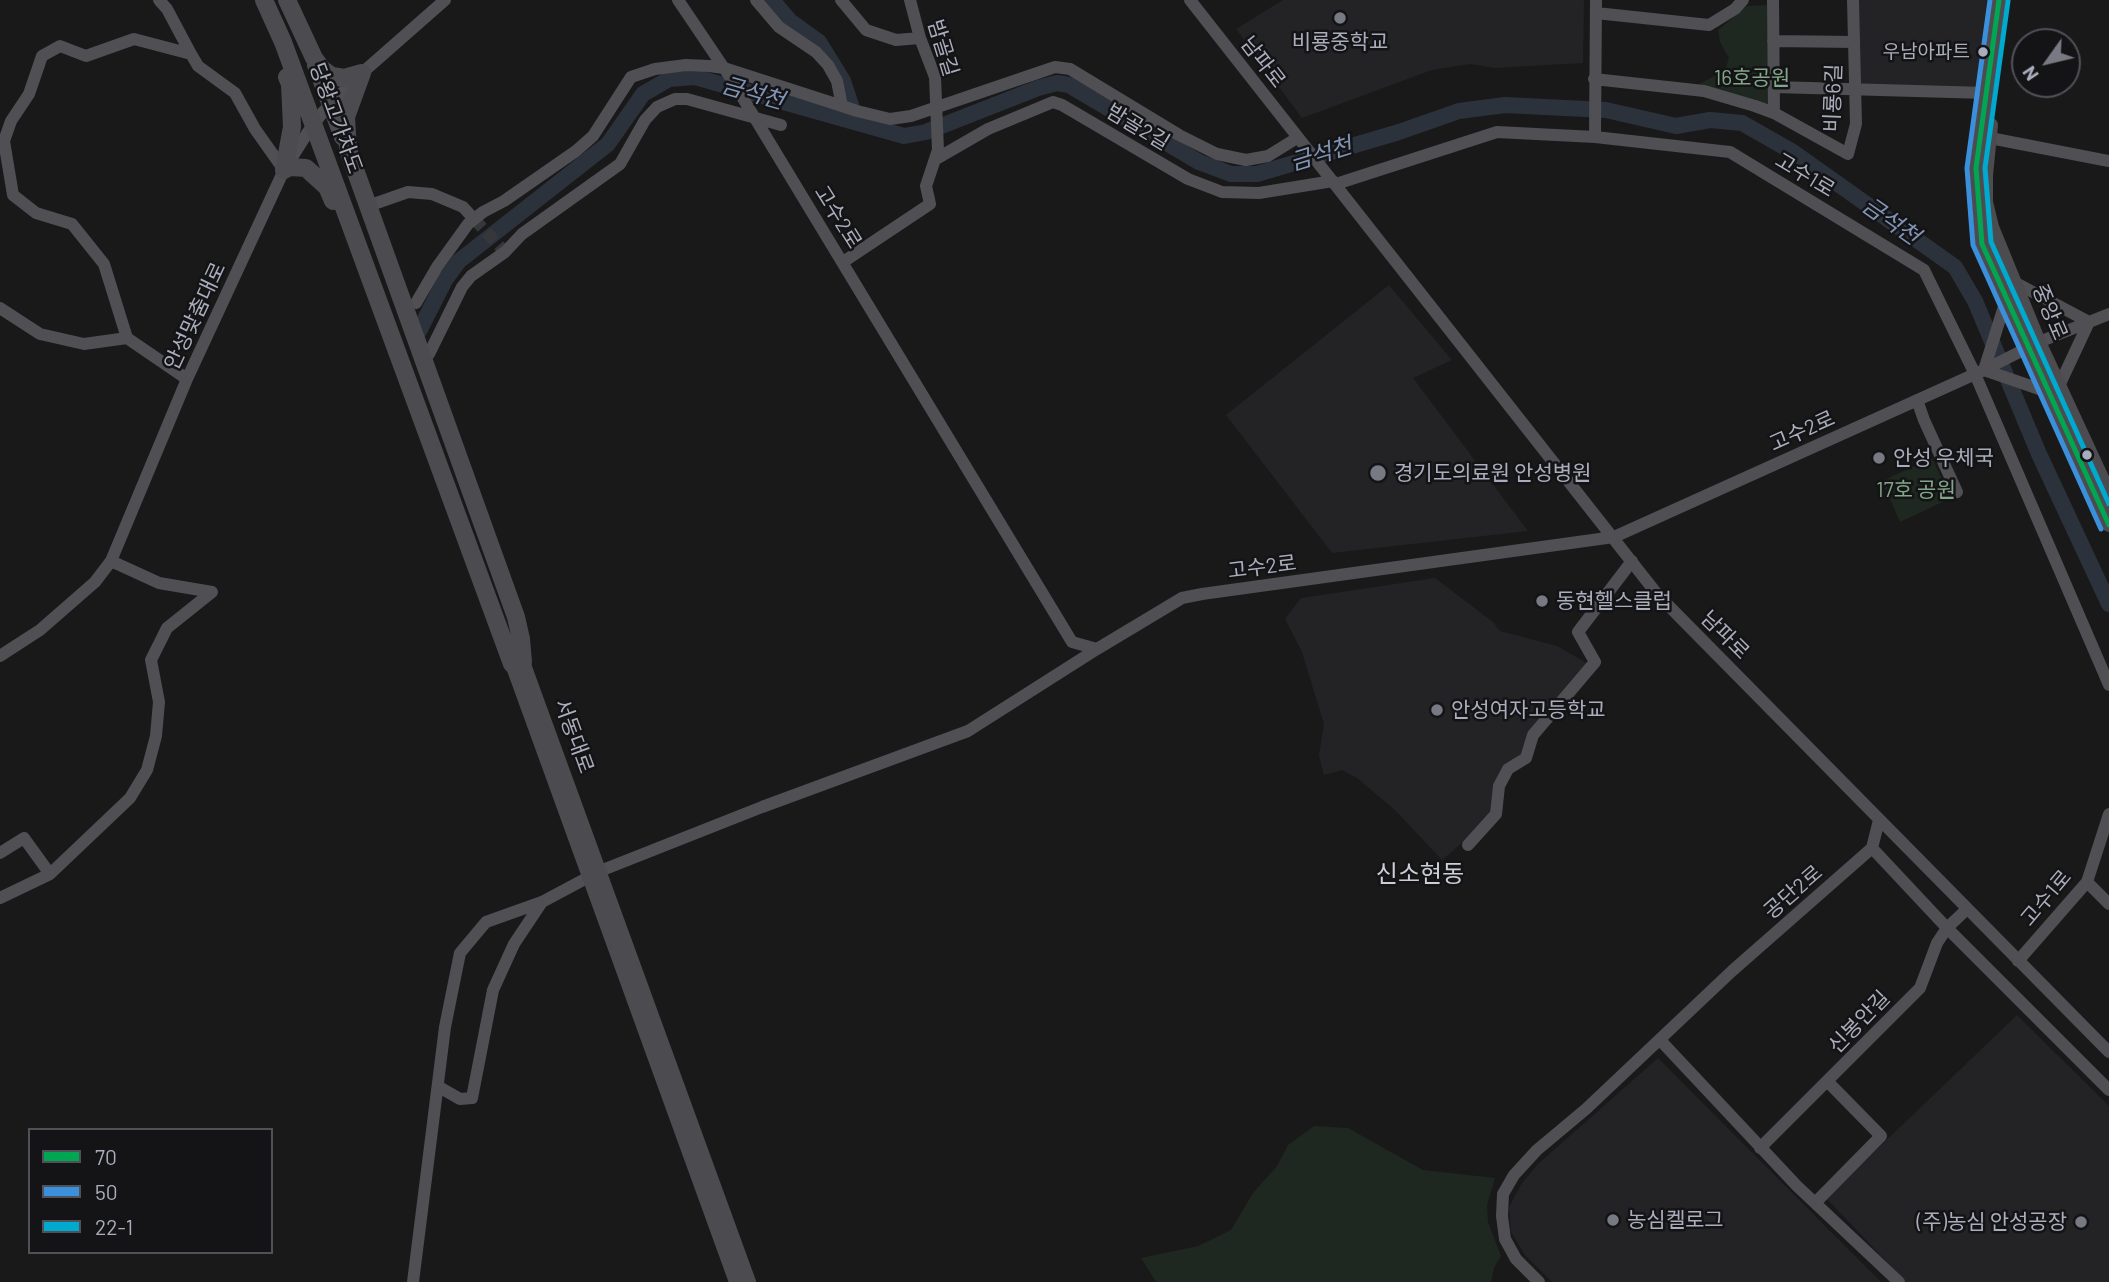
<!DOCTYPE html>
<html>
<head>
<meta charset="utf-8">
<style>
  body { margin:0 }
  #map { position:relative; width:2109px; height:1282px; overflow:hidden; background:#19191a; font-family:Barlow,sans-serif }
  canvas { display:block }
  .legend { position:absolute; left:28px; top:1128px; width:245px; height:126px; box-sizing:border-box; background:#141316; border:2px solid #505158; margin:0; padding:9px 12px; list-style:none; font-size:21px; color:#aaadbb }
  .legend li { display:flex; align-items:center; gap:14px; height:35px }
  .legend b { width:35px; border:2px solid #505158 }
  .north { position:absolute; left:2011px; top:28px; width:70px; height:70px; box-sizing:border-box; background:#141316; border:2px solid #505158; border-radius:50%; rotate:236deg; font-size:19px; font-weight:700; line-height:28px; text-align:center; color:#aaadbb }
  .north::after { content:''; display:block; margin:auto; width:24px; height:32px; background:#777983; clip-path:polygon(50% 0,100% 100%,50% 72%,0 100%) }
</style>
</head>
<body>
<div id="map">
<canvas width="2109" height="1282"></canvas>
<ul class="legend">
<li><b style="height:9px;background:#00a651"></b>70</li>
<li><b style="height:9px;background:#3a90db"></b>50</li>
<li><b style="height:9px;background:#00a9ce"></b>22-1</li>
</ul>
<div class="north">N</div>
</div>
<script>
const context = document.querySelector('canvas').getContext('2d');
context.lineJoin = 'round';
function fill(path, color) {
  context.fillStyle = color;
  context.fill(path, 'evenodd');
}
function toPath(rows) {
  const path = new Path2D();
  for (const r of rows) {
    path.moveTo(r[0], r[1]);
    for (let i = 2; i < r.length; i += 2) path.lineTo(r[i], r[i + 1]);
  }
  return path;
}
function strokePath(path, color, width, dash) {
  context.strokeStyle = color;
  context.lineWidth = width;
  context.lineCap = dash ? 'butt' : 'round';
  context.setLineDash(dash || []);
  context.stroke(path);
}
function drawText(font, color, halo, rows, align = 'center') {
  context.font = font + ' Barlow,"Noto Sans KR",sans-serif';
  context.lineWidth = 5;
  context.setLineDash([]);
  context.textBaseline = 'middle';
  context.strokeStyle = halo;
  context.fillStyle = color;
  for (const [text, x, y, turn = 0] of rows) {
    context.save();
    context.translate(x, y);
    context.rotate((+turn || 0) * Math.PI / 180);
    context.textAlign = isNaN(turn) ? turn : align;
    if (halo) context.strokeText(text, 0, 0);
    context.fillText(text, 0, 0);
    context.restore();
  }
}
const built = toPath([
  [1283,0,1584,0,1583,63,1495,68,1470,64,1432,70,1302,118,1236,29],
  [1855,0,1987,0,1976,93,1860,84],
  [1389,285,1452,360,1413,378,1528,531,1332,553,1226,415],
  [1435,578,1493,622,1500,631,1557,646,1590,665,1525,751,1504,767,1496,814,1442,860,1396,811,1357,778,1342,770,1324,775,1319,755,1324,724,1302,652,1285,619,1301,598],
  [2017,1015,2109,1106,2109,1282,1906,1282,1826,1198],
  [1658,1058,1864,1265,1881,1282,1552,1282,1525,1255,1511,1232,1509,1207,1522,1183,1538,1164]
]);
const green = toPath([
  [1766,5,1772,7,1779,85,1765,109,1696,86,1725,70,1729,58,1720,42,1718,30,1747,6],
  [1932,458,1951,498,1900,522,1882,481],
  [1314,1126,1348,1128,1423,1170,1495,1178,1487,1205,1488,1222,1501,1256,1494,1268,1491,1282,1156,1282,1141,1258,1198,1246,1231,1230,1253,1193,1277,1166,1288,1145]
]);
const river = toPath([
  [772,0,790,21,819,42,843,81,856,120],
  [418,333,445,280,459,261,608,144,643,94,669,79,695,77,904,136,926,132,1038,88,1057,83,1069,85,1199,162,1231,174,1257,174,1399,132,1459,111,1505,105,1606,110,1676,126,1710,120,1742,123,1793,152,1955,267,1975,301,2039,454,2109,604]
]);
const minorTunnel = toPath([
  [474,219,505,252]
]);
const minor = toPath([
  [159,0,167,9,191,54],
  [678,0,730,77,1072,642,1097,649,1182,598,1202,594,1614,537,1984,370,2039,342,2109,314],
  [756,0,779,27,816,52,828,65,837,81,842,106,857,111,890,119,911,116,1055,67,1070,69,1179,135,1217,154,1246,160,1268,156,1297,138],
  [841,0,866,30,896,40,920,38],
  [1190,0,1657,594,2109,1052],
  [1773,0,1774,113],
  [1596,13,1709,25,1735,9,1743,0],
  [1773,41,1854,42],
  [1594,79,1704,91,1755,106,1774,113,1848,154,1856,124,1853,0],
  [1774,87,1986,93],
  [1595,137,1596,0],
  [1990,138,2109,161],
  [936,159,988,129,1053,102,1062,105,1188,179,1222,192,1259,193,1333,181],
  [1336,184,1497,132,1595,137,1730,152,1924,270,1975,374,2109,685],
  [368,206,408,192,432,194,463,207,474,219],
  [843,262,930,204,926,186,938,150,935,77,920,38,910,0],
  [2014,282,2089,322,2059,386],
  [416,303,437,267,468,224,483,212,504,201,576,151,593,136,631,77,655,69,686,65,709,66,724,68,842,106],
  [0,308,40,334,84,344,127,338,187,379],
  [127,338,104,264,72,224,36,213,13,195,4,141,11,121,29,94,42,56,60,46,86,56,134,39,191,54,198,66,235,93,255,129,284,170],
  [429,354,462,287,471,276,505,252,522,234,620,164,645,120,657,107,675,99,687,99,781,125],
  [1984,370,2006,300],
  [1984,370,2048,392],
  [1917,400,1924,420,1957,492],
  [0,656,40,630,95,582,111,561,187,379,284,170,308,132,323,112,362,73,445,0],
  [1468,845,1496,814,1499,786,1508,769,1526,758,1533,735,1595,662,1578,632,1632,561],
  [1872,848,1947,928,2109,1090],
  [1872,848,1879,820],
  [0,853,24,838,50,874,130,798,147,770,156,736,159,702,151,660,167,628,212,592,159,583,111,561],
  [2087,882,2109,904],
  [0,898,50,874],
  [2018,961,2087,882,2109,814],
  [1660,1040,1797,1186,1899,1282],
  [439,1087,460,1099,472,1098,493,990,514,944,542,902],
  [1760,1148,1920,988,1937,943,1947,928,1967,909],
  [1815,1203,1881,1136,1828,1082],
  [413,1282,445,1027,460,953,486,922,542,902,600,871,762,807,968,731,1097,649],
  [1539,1282,1516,1259,1505,1239,1502,1216,1503,1194,1514,1175,1537,1150,1586,1109,1732,971,1872,848]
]);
const major = toPath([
  [1999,0,1976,168,1982,244,2109,525],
  [1991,125,1986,175,1986,202,1992,227,2039,342,2109,493],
  [523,662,749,1282],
  [512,664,736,1282]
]);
const highway = toPath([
  [264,0,283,42,512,664],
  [287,0,314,58,322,69,332,76,344,78,362,73],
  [316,65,343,137],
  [362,73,346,117,348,150,516,617,521,639,523,662],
  [284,170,290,167,306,168,327,187,333,201],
  [284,170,292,127,290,84,287,77]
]);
const bus1 = toPath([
  [1999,0,1976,168,1982,244,2109,525]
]);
const bus2 = toPath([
  [1990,0,1967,168,1973,245,2101,529]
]);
const bus3 = toPath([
  [2008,1,1985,168,1991,242,2109,504]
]);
const markers = [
  [1340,18,7,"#777983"],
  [1983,52,6,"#aaadbb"],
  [2087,455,6,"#aaadbb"],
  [1879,458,7,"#777983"],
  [1378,473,9,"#777983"],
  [1542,601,7,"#777983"],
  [1437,710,7,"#777983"],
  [1613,1220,7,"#777983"],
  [2081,1222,7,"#777983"]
];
const busNames = [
  ["우남아파트",1970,52]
];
const poiNames = [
  ["비룡중학교",1340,42,"center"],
  ["안성 우체국",1893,458],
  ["경기도의료원 안성병원",1394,473],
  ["동현헬스클럽",1556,601],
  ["안성여자고등학교",1451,710],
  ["농심켈로그",1627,1220],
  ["(주)농심 안성공장",2067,1222,"right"]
];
const streetNames = [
  ["밤골길",943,48,73],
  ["남파로",1263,62,52],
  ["비룡6길",1833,98,-88],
  ["당왕고가차도",336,118,70],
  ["밤골2길",1138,127,31],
  ["고수1로",1805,175,31],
  ["고수2로",838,217,58],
  ["중앙로",2050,312,67],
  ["안성맞춤대로",195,316,-65],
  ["고수2로",1802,431,-24],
  ["고수2로",1262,567,-7],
  ["남파로",1725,635,45],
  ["서동대로",574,736,70],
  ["공단2로",1793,892,-41],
  ["고수1로",2046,898,-50],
  ["신봉안길",1859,1022,-46]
];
const parkNames = [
  ["16호공원",1752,78],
  ["17호 공원",1916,490]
];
const waterNames = [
  ["금석천",753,93,16],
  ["금석천",1321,154,-17],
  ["금석천",1891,221,35]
];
const quarterNames = [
  ["신소현동",1420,874]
];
fill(built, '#232326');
fill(green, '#1f2721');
strokePath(river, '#2c323c', 16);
strokePath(minorTunnel, '#36373a', 12, [12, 6]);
strokePath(minor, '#4f4f54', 12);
strokePath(major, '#4c4c50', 14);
strokePath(highway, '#4c4c50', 18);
strokePath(bus1, '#00a651', 5);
strokePath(bus2, '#3a90db', 5);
strokePath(bus3, '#00a9ce', 5);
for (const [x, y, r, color] of markers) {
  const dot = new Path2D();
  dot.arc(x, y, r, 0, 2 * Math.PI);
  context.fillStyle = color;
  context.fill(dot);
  strokePath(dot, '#141316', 2.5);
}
drawText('19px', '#aaadbb', '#141316', busNames, 'right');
drawText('21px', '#aaadbb', '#141316', poiNames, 'left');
drawText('21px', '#aaadbb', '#141316', streetNames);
drawText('21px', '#81a688', '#141316', parkNames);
drawText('italic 23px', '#8196b7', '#141316', waterNames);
drawText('24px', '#cbcdd7', '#141316', quarterNames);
</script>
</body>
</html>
